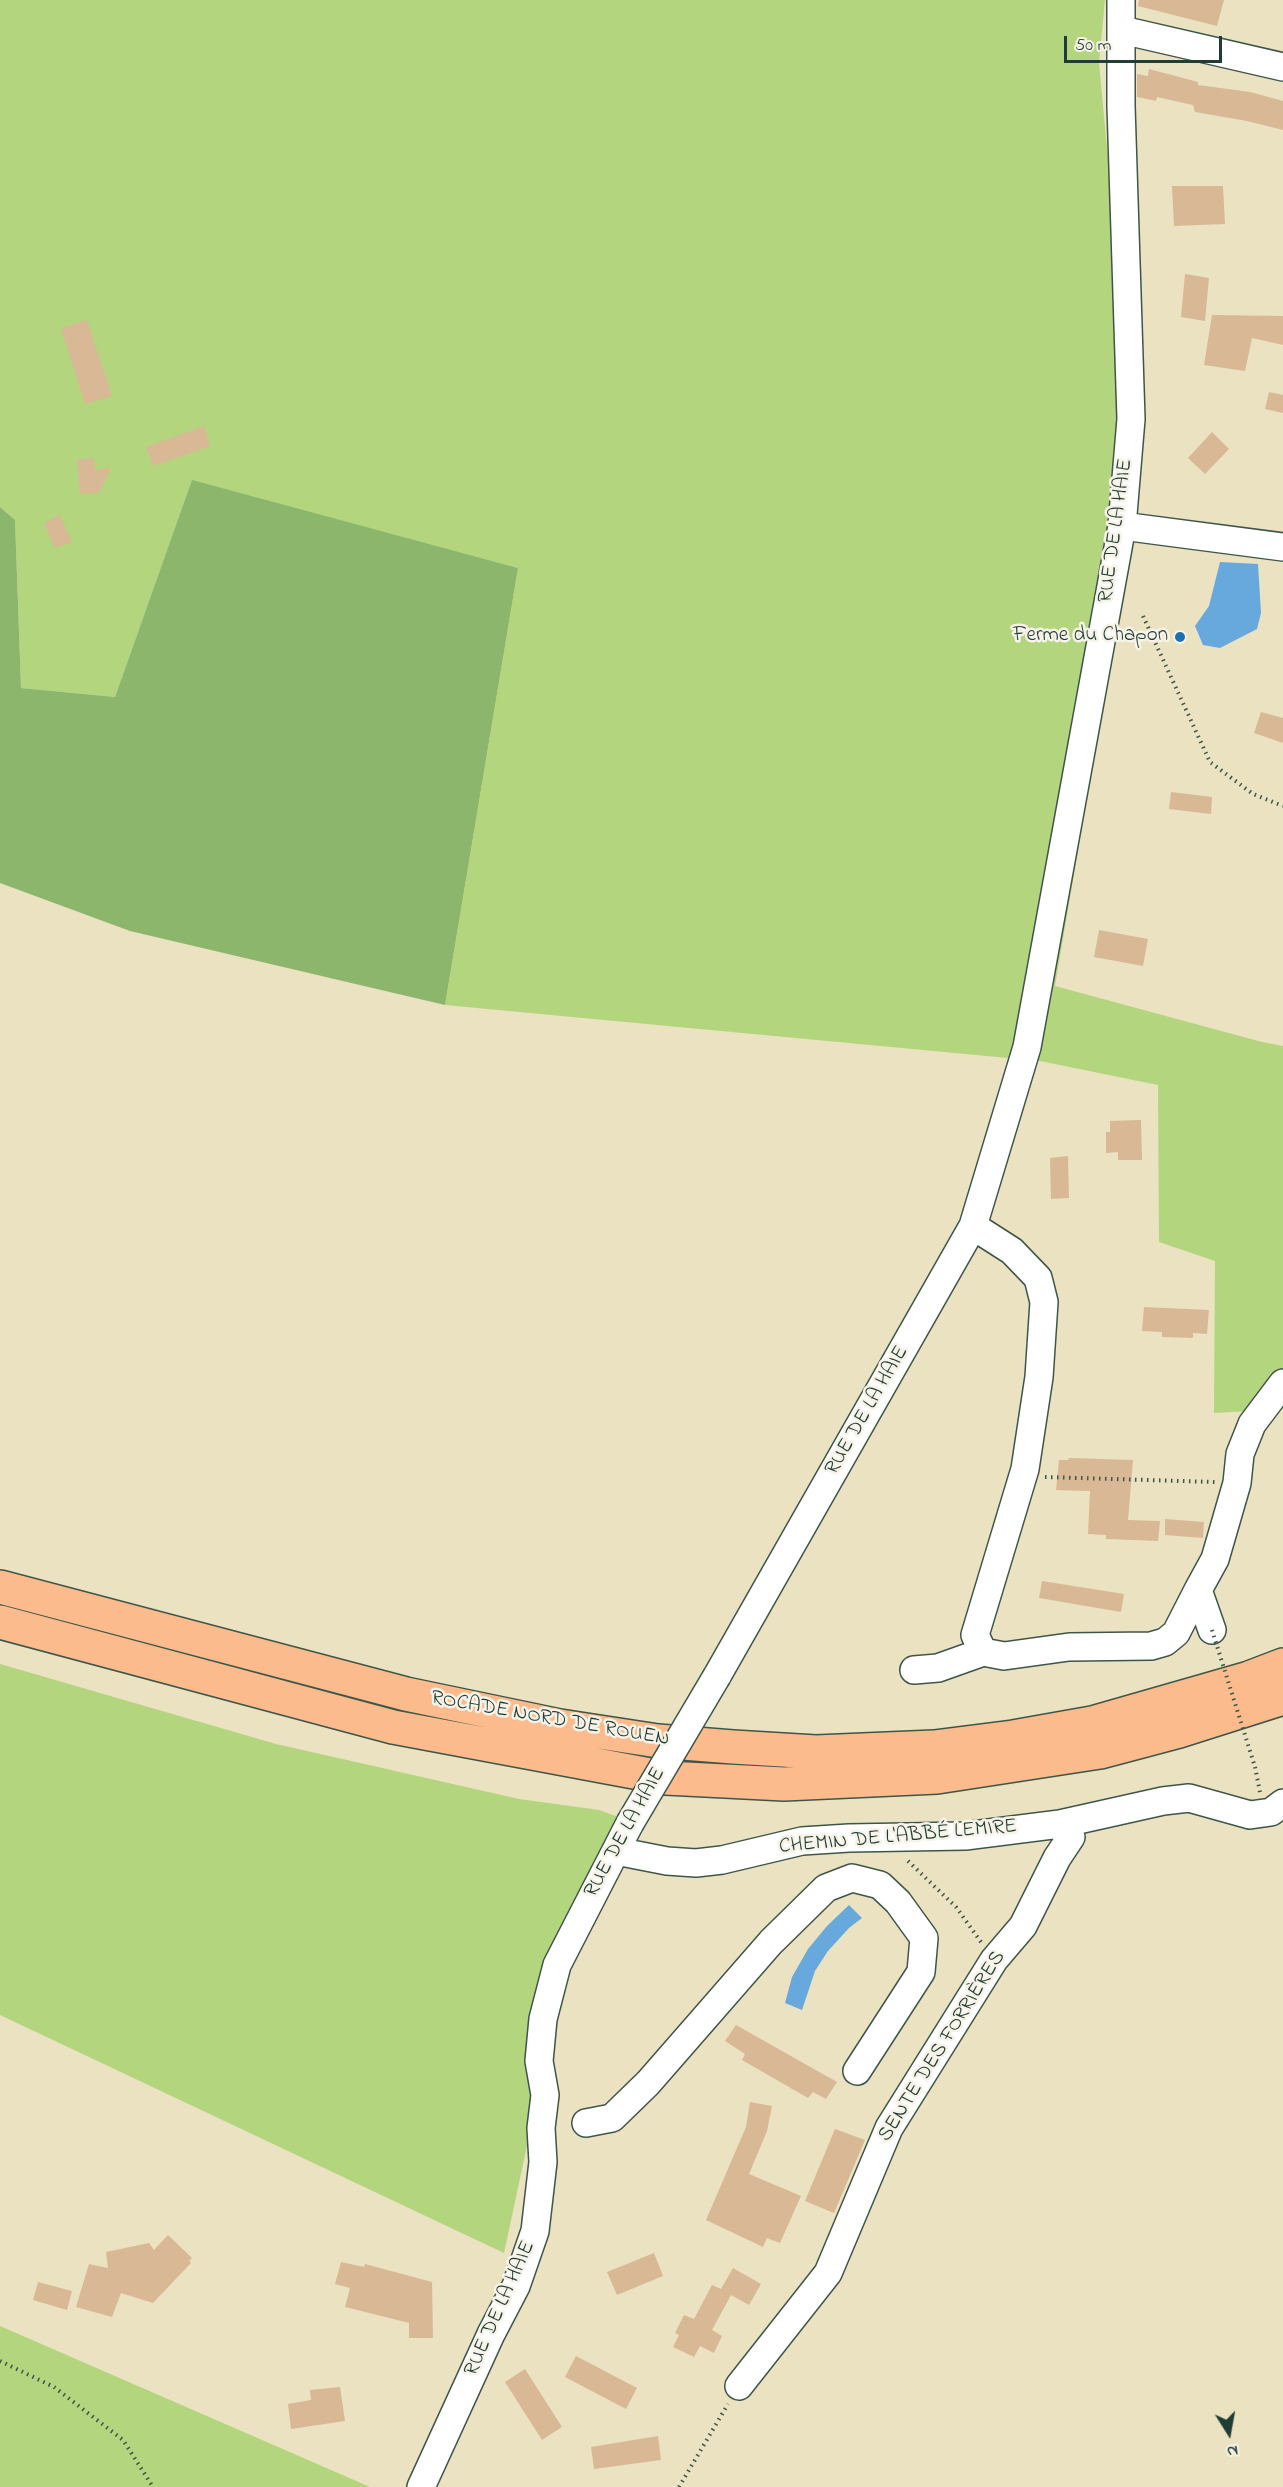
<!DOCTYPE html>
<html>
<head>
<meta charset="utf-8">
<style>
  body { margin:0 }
  #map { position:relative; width:1283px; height:2487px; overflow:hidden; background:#eae2c0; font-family:"Indie Flower",sans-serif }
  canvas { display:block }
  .north { position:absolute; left:1199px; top:2403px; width:60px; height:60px; -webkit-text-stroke:4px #f7f3e8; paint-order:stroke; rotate:169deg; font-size:16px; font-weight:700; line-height:24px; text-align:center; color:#1f3d34 }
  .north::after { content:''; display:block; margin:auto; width:21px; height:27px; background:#1f3d34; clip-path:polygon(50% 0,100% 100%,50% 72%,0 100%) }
  .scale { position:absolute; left:1064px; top:36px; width:158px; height:27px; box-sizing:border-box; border:3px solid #1f3d34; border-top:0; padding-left:8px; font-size:18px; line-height:21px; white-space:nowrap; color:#1f3d34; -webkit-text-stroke:4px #f7f3e8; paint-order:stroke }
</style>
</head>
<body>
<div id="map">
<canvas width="1283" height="2487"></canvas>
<div class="north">N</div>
<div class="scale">50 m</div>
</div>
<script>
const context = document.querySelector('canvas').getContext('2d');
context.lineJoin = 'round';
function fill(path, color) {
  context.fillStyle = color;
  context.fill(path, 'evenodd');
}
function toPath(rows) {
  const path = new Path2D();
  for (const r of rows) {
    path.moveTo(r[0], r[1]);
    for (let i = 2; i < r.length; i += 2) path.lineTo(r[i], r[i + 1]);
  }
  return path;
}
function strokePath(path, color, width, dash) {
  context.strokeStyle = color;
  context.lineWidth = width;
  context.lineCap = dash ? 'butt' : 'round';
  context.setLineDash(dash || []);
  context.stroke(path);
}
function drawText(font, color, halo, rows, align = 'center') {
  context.font = font + ' "Indie Flower",sans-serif';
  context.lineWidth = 5;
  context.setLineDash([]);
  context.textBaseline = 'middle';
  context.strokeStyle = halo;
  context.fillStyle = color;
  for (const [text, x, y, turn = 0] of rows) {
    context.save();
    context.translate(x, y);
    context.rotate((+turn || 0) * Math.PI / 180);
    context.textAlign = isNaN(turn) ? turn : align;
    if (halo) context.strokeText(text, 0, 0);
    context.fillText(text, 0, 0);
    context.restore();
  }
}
const green = toPath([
  [0,0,1105,0,1099,63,1138,478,1130,544,1055,986,1262,1042,1283,1046,1283,1409,1214,1413,1215,1261,1159,1242,1158,1085,1040,1061,445,1005,518,568,192,481,115,697,21,688,15,520,0,507],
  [0,1664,276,1744,519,1799,599,1810,635,1823,568,1955,504,2253,0,2015],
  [0,2326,370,2487,0,2487]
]);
const forest = toPath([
  [192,480,518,568,445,1005,130,931,0,883,0,507,15,520,21,688,115,697]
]);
const water = toPath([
  [1220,562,1258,564,1261,613,1257,629,1220,648,1203,645,1195,626,1209,606],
  [849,1905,862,1918,849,1928,828,1951,815,1971,802,2010,785,2003,792,1977,808,1949,827,1926]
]);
const building = toPath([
  [1139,0,1224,0,1217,26,1138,6],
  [1149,69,1198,82,1198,85,1250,92,1283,101,1283,130,1247,121,1195,112,1193,105,1157,97,1156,101,1137,97,1137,74,1148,76],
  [1172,186,1223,186,1225,224,1174,226],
  [1185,274,1209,278,1205,321,1181,317],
  [1212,315,1283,316,1283,345,1252,338,1245,371,1204,365],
  [87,320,112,396,85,404,61,328],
  [1269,392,1283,395,1283,413,1265,409],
  [204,426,210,446,153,466,146,447],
  [1212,432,1229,449,1205,474,1188,458],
  [94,458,95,470,111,468,99,493,80,494,77,460],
  [60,515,72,542,55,548,44,523],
  [1261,712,1283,718,1283,743,1254,733],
  [1171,792,1212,797,1211,814,1169,809],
  [1099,930,1148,939,1143,966,1094,957],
  [1141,1120,1142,1160,1118,1160,1118,1152,1106,1153,1106,1132,1110,1132,1110,1121],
  [1068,1156,1069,1198,1051,1199,1050,1158],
  [1144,1307,1209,1310,1207,1334,1193,1333,1193,1338,1162,1337,1162,1332,1142,1331],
  [1069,1458,1133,1460,1128,1520,1160,1521,1158,1541,1106,1539,1106,1535,1088,1534,1090,1491,1056,1490,1059,1460,1068,1460],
  [1165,1519,1204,1522,1203,1538,1165,1535],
  [1042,1581,1124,1594,1121,1612,1039,1598],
  [736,2025,837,2082,826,2099,813,2092,808,2098,742,2060,745,2054,725,2041],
  [750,2102,772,2106,767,2131,749,2174,801,2196,780,2243,767,2238,763,2247,706,2220,746,2127],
  [835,2129,865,2140,834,2213,805,2201],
  [168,2235,192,2258,189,2261,191,2263,153,2303,121,2293,112,2317,76,2307,89,2264,108,2268,106,2252,149,2243,154,2250],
  [654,2253,663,2276,617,2295,607,2272],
  [341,2262,364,2267,365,2264,432,2282,433,2338,409,2338,409,2323,345,2307,350,2288,335,2284],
  [733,2268,761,2284,749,2305,731,2295,712,2330,722,2336,714,2353,700,2346,694,2357,673,2347,679,2335,675,2333,684,2315,694,2319,712,2285,721,2289],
  [38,2282,72,2291,67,2310,33,2300],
  [576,2356,637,2388,626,2409,565,2377],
  [525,2369,562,2427,542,2440,505,2382],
  [340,2387,345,2421,291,2429,288,2404,311,2400,310,2390],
  [658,2436,661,2460,594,2469,591,2447]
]);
const path = toPath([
  [1143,616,1210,762,1253,794,1283,806],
  [1045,1477,1215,1482],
  [1255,1767,1260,1792],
  [908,1861,956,1907,981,1942],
  [0,2361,54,2387,123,2440,153,2487],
  [679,2487,728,2404]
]);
const minor = toPath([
  [1122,30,1283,67],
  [1122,526,1283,547],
  [973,1226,1012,1251,1038,1278,1044,1302,1039,1377,1025,1469,975,1635,983,1652,1004,1656,1069,1647,1151,1646,1165,1642,1176,1633,1198,1590],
  [1212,1630,1198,1590,1215,1559,1237,1483,1240,1454,1252,1424,1283,1383],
  [914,1670,938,1668,983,1652],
  [717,1676,973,1226,1027,1047,1122,526,1131,419,1121,106,1121,0],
  [616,1851,667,1861,696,1863,722,1860,802,1841,849,1838,965,1836,1060,1824,1163,1801,1189,1798,1250,1815,1271,1812,1283,1803],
  [586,2123,612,2118,648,2083,771,1942,826,1888,852,1878,880,1885,898,1902,924,1938,921,1972,857,2071],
  [739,2386,828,2273,889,2128,994,1960,1023,1926,1057,1858,1071,1837,1060,1824],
  [421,2487,491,2334,516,2286,535,2231,543,2162,541,2128,545,2095,539,2061,543,2019,557,1965,630,1823]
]);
const highway = toPath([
  [0,1587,406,1694,560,1726,658,1741,733,1747,816,1752,934,1747,1013,1737,1092,1723,1249,1678,1283,1665],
  [0,1622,393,1727,666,1778,784,1784,937,1777,1100,1752,1179,1731,1283,1698]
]);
const pathBridge = toPath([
  [1212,1630,1255,1767]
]);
const minorBridge = toPath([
  [630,1823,717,1676]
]);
const markers = [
  [1180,637,6,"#1f6fb2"]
];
const streetNames = [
  ["RUE DE LA HAIE",1117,531,-82],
  ["RUE DE LA HAIE",868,1411,-60],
  ["ROCADE NORD DE ROUEN",550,1720,10],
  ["RUE DE LA HAIE",626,1833,-61],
  ["CHEMIN DE L'ABBÉ LEMIRE",898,1838,-5],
  ["SENTE DES FORRIÈRES",943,2047,-58],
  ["RUE DE LA HAIE",501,2309,-66]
];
const poiNames = [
  ["Ferme du Chapon",1168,637]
];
fill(green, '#b2d57e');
fill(forest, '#8db66d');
fill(water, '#67a9dc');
fill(building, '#d9b895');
strokePath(minor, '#3d5649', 30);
strokePath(highway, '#3d5649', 36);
strokePath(path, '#3d5649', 4, [1.5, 4.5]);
strokePath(minor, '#fff', 27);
strokePath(highway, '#fbbb8c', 33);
strokePath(minorBridge, '#3d5649', 30, []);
strokePath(pathBridge, '#3d5649', 4, [1.5, 4.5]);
strokePath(minorBridge, '#fff', 27);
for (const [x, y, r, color] of markers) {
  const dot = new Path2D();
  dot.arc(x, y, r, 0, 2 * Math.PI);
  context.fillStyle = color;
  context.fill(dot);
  strokePath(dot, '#f7f3e8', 2);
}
drawText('21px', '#1f3d34', '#f7f3e8', streetNames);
drawText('21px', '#1f3d34', '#f7f3e8', poiNames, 'right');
</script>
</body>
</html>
